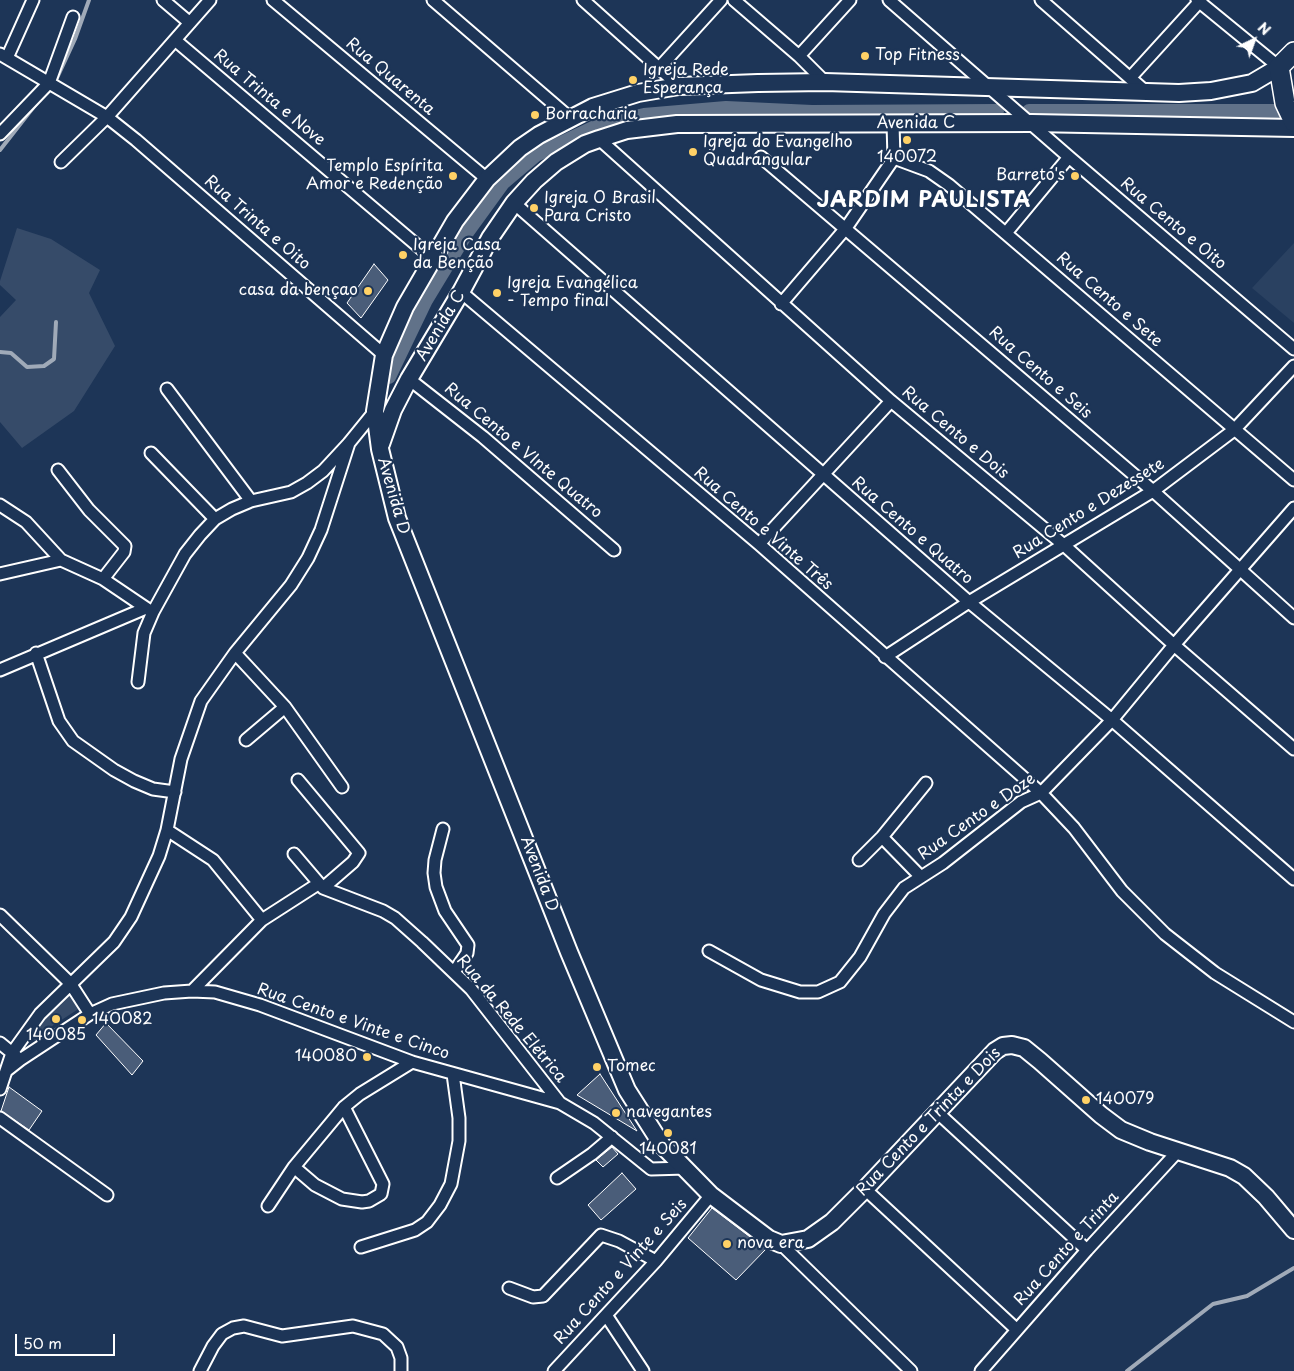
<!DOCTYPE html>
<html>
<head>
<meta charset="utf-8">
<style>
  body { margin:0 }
  #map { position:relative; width:1294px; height:1371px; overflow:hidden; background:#1d3557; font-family:"Playpen Sans",sans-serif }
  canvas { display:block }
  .north { position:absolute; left:1229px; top:15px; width:50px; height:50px; -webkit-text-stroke:4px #1d3557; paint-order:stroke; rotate:42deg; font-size:14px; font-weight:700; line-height:20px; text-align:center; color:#fff }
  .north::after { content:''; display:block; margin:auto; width:18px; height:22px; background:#fff; clip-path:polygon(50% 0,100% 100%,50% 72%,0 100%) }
  .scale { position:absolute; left:15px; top:1334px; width:100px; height:22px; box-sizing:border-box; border:2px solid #fff; border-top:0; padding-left:6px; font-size:15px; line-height:18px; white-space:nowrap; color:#fff; -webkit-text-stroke:4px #1d3557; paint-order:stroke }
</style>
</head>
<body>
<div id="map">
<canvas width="1294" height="1371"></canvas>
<div class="north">N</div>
<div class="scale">50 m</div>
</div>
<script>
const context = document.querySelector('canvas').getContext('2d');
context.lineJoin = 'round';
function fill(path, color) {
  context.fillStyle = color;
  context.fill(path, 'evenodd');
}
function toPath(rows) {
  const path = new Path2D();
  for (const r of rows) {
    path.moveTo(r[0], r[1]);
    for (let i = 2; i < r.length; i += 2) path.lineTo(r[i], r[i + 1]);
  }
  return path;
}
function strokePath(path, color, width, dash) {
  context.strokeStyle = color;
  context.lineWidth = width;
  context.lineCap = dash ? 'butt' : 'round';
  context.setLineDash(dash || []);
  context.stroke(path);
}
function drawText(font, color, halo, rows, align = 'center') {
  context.font = font + ' "Playpen Sans",sans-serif';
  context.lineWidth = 4.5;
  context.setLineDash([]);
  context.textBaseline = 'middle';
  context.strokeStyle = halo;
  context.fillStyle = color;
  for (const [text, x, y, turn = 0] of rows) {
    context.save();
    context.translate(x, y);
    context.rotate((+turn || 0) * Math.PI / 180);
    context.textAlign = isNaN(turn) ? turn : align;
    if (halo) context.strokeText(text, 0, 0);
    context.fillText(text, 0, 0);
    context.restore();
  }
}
const built = toPath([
  [1294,243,1294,323,1252,288]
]);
const green = toPath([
  [17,228,51,239,100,270,89,293,115,346,74,411,22,448,0,422,0,317,16,300,0,285,0,281],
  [69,991,80,1008,49,1028,36,1041,30,1036]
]);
const stream = toPath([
  [57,78,75,39,89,0],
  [0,150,36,104],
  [0,352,11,353,27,367,44,366,54,359,56,322],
  [1127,1371,1213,1304,1247,1296,1294,1268]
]);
const canal = toPath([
  [1029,111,1294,111],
  [389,377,426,300,466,234,503,183,536,155,599,125,644,115,726,108,812,112,997,111]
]);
const building = toPath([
  [374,264,388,280,361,318,347,303,374,264],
  [106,1023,143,1061,132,1075,96,1035,106,1023],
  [600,1074,637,1131,577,1095,600,1074],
  [9,1087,42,1111,29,1130,1,1111,9,1087],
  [612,1147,618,1154,603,1167,596,1160,612,1147],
  [622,1173,636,1189,601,1220,588,1205,622,1173],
  [712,1208,766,1249,736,1280,688,1238,712,1208]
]);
const minor = toPath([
  [163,0,190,23],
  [273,0,487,179],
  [433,0,570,118],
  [583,0,679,86],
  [734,0,799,56,825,82],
  [889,0,1069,157,1294,349],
  [1041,0,1146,92],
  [1197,0,1279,67],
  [175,40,432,258],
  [0,54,107,117,136,140,384,355],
  [799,56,850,0],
  [7,58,33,0],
  [660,67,721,0],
  [1130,78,1201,0],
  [0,134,49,83,73,17],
  [599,139,891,401,1065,546,1174,645,1294,749],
  [761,157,1153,491,1294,618],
  [894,158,929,171,949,185,1294,480],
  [61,162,107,117,210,0],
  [514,203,969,602,1112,720,1294,879],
  [1006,233,1069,157],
  [461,292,759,544,1041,793,1074,828,1122,891,1165,934,1215,973,1294,1022],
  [781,304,846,228,894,158,893,124],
  [409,379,483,437,614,550],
  [167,389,251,501],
  [151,453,215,519],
  [58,470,89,510,125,546,124,552,103,579],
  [0,505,26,522,61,560,103,579,146,608],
  [759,544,891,401],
  [0,574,61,560],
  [36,653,59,721,73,741,114,770,134,781,153,789,175,792],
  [235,653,285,707,342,787],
  [885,657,969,602,1153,491,1234,430,1294,366],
  [0,670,146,608,149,610],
  [138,682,144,633,153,612,185,554,200,535,215,519,232,509,251,501,291,492,307,483,323,471,349,443,375,411],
  [246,740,285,707],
  [298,780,359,853,353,862,323,888],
  [443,829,435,860,434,873,436,887,445,911,468,945,467,953,454,972],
  [167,830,213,860,262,920],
  [882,837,920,876],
  [294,854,323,888,383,911,395,918,422,942,471,989,560,1103],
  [859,860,882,837,926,783],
  [0,915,70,983,90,1014],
  [709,951,761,980,800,992,818,992,840,982,860,957,884,914,904,888,943,863,1021,802,1041,793,1112,720,1174,645,1294,508],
  [192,991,262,920,318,884],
  [0,1043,17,1057],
  [6,1071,20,1060,90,1014,112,1004,164,993,192,991,215,992,260,1005,412,1062,560,1103,594,1123,651,1169,686,1168],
  [0,1089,12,1053,40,1014,114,942,131,917,159,856,167,830,181,759,201,701,235,653,291,585,308,558,321,530,349,443],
  [938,1113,1087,1250],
  [0,1118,107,1195],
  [294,1167,315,1185,342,1199,362,1202,369,1201,381,1194,383,1184,344,1107],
  [557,1178,592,1154,612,1137],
  [865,1189,1016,1329],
  [268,1206,294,1167,344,1107,360,1094,412,1062],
  [781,1244,911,1371],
  [361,1247,415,1230,427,1222,440,1205,451,1184,459,1141,459,1118,453,1074],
  [509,1288,533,1297,543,1296,601,1235,619,1241,656,1261],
  [606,1315,643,1371],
  [200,1371,213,1346,222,1334,233,1328,244,1326,282,1336,353,1326,383,1334,397,1347,401,1358,401,1371],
  [554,1371,656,1261,711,1195],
  [981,1371,1087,1250,1179,1150]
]);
const secondary = toPath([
  [1279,67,1252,83,1211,91,1179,93,825,82,758,83,679,86,638,93,593,107,539,135,520,148,487,179,455,221,405,307,384,355,375,411,380,449,397,518,569,952,627,1090,662,1145,711,1195,769,1239,781,1244,808,1239,832,1222,865,1189,995,1051,1003,1046,1012,1045,1024,1048,1040,1061,1101,1115,1121,1130,1150,1142,1230,1168,1244,1176,1266,1197,1294,1230],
  [381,444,393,410,409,379,461,292,490,238,514,203,534,181,556,162,585,144,599,139,627,130,677,124,1032,123,1294,128]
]);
const primary = toPath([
  [1294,52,1279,67,1285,103,1294,122]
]);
const markers = [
  [865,56,5,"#ffd166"],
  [633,80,5,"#ffd166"],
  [535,115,5,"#ffd166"],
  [907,140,5,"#ffd166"],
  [693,152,5,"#ffd166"],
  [453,176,5,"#ffd166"],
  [1075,176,5,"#ffd166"],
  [534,208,5,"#ffd166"],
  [403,255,5,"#ffd166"],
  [368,291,5,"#ffd166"],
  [497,293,5,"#ffd166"],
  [56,1019,5,"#ffd166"],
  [82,1020,5,"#ffd166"],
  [367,1057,5,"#ffd166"],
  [597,1067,5,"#ffd166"],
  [1086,1100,5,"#ffd166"],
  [616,1113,5,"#ffd166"],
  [668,1133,5,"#ffd166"],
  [727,1244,5,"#ffd166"]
];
const poiNames = [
  ["Top Fitness",875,56],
  ["Igreja Rede",643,71],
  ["Esperança",643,89],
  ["Borracharia",545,115],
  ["Igreja do Evangelho",703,143],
  ["Quadrangular",703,161],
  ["140072",907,158,"center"],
  ["Templo Espírita",443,167,"right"],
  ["Amor e Redenção",443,185,"right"],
  ["Barreto's",1065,176,"right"],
  ["Igreja O Brasil",544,199],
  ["Para Cristo",544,217],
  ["Igreja Casa",413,246],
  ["da Benção",413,264],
  ["Igreja Evangélica",507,284],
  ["- Tempo final",507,302],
  ["casa da bençao",358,291,"right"],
  ["140082",92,1020],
  ["140085",56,1036,"center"],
  ["140080",357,1057,"right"],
  ["Tomec",607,1067],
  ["140079",1096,1100],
  ["navegantes",626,1113],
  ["140081",668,1150,"center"],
  ["nova era",737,1244]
];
const streetNames = [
  ["Rua Quarenta",390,77,40],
  ["Rua Trinta e Nove",269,98,40],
  ["Avenida C",916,124],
  ["Rua Trinta e Oito",257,223,41],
  ["Rua Cento e Oito",1173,224,40],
  ["Rua Cento e Sete",1109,300,41],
  ["Avenida C",441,326,-59],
  ["Rua Cento e Seis",1040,373,41],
  ["Rua Cento e Dois",955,433,40],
  ["Rua Cento e VInte Quatro",523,451,40],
  ["Avenida D",393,496,74],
  ["Rua Cento e Dezessete",1089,509,-32],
  ["Rua Cento e Vinte Três",763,529,41],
  ["Rua Cento e Quatro",912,531,41],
  ["Rua Cento e Doze",977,817,-35],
  ["Avenida D",539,874,69],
  ["Rua da Rede Elétrica",511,1019,50],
  ["Rua Cento e Vinte e Cinco",353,1022,19],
  ["Rua Cento e Trinta e Dois",929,1122,-46],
  ["Rua Cento e Trinta",1067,1249,-48],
  ["Rua Cento e Vinte e Seis",621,1272,-48]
];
const districtNames = [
  ["JARDIM PAULISTA",924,201]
];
fill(built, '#2a4161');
fill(green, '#364b69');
strokePath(stream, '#a0aab8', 4);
strokePath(canal, '#617289', 14);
fill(building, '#4a5d79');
strokePath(building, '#fff', 1);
strokePath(minor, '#fff', 15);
strokePath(secondary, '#fff', 20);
strokePath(primary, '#fff', 22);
strokePath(minor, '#1d3557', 11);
strokePath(secondary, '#1d3557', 16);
strokePath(primary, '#1d3557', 19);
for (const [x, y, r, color] of markers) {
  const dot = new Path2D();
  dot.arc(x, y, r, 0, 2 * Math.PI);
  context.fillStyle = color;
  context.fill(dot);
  strokePath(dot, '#1d3557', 2);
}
drawText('16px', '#fff', '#1d3557', poiNames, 'left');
drawText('16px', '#fff', '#1d3557', streetNames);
context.letterSpacing = '1px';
drawText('bold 21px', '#fff', '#1d3557', districtNames);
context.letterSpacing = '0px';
</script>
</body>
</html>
